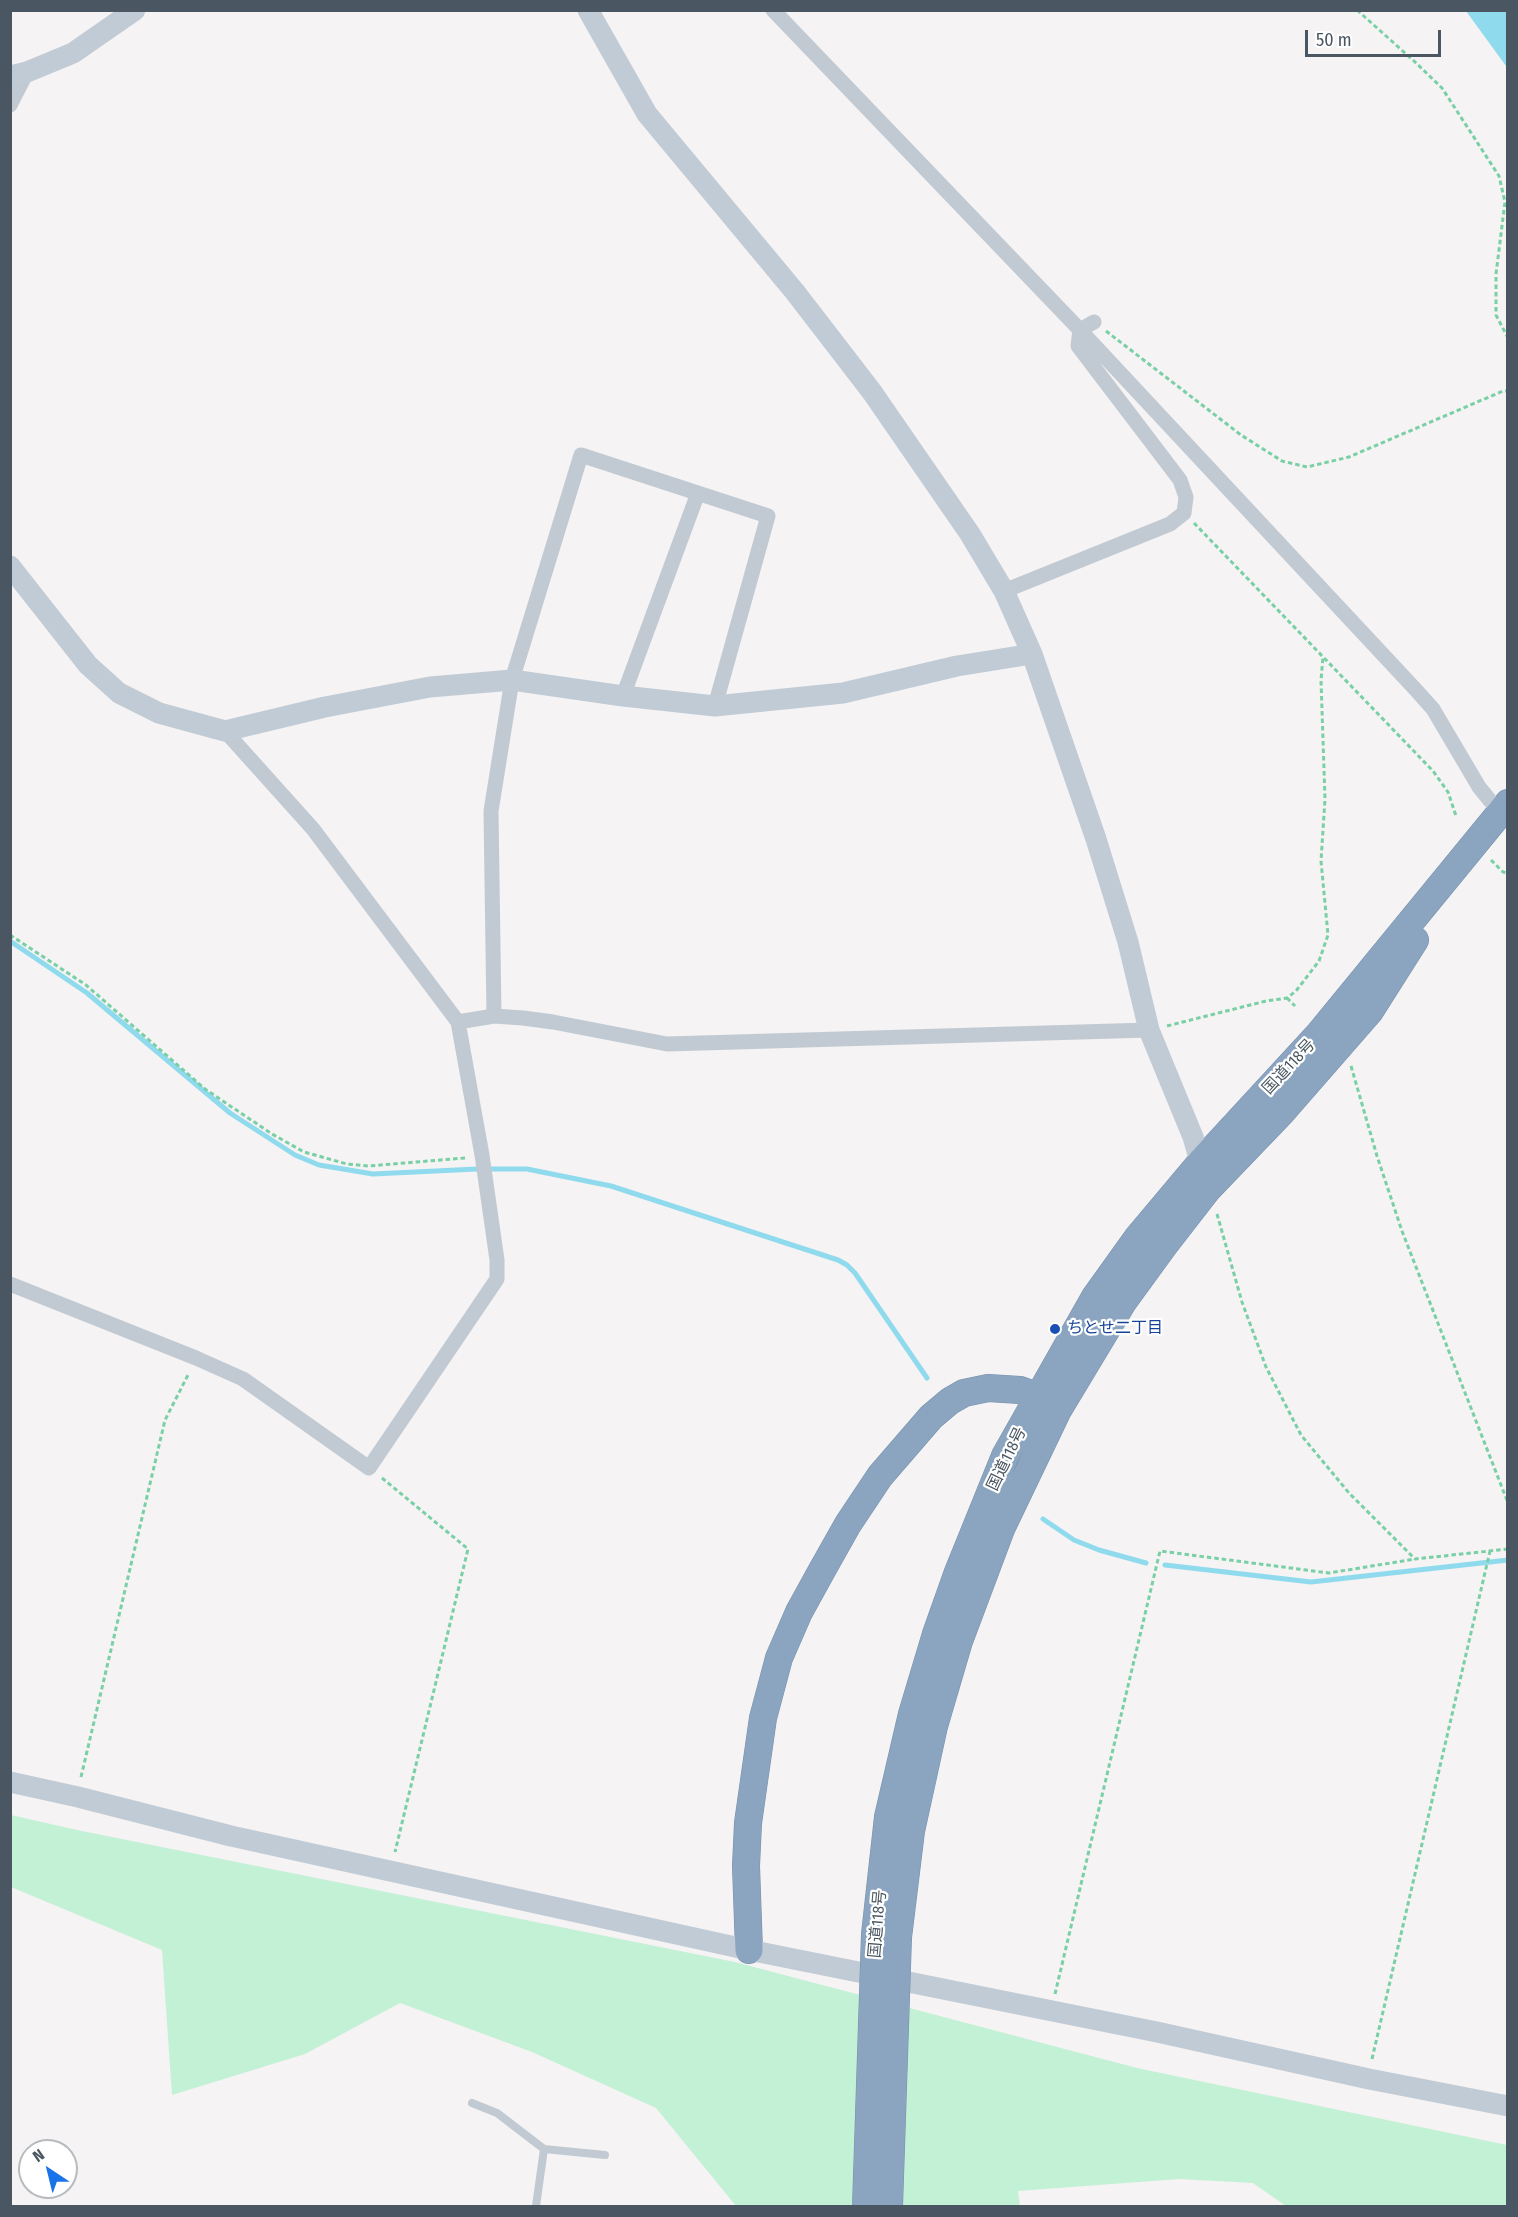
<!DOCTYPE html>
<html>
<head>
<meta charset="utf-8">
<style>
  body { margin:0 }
  #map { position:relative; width:1518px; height:2217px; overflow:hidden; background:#f5f3f3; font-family:"Fira Sans Condensed",sans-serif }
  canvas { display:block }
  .frame { position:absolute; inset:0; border:12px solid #4a5661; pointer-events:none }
  .north { position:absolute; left:18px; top:2139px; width:60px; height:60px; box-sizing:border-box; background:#fff; border:2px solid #b7bbc0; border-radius:50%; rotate:325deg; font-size:16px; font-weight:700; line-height:24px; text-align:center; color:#4a5661 }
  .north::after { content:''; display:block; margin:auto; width:21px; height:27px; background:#1a73e8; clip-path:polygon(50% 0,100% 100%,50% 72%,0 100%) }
  .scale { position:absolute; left:1305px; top:30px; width:136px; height:27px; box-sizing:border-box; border:3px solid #4a5661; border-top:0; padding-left:8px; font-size:18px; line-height:21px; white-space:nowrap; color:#4a5661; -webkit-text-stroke:4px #fff; paint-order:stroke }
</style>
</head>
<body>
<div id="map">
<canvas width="1518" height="2217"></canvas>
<div class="frame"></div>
<div class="north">N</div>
<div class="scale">50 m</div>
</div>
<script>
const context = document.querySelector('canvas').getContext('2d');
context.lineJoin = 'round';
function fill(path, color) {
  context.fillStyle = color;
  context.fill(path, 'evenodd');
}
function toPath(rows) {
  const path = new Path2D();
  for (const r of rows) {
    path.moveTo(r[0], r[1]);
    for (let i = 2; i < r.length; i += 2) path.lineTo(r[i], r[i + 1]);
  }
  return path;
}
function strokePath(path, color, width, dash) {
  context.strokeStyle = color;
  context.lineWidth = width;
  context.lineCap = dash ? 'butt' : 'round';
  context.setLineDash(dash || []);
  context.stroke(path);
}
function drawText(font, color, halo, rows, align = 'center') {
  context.font = font + ' "Fira Sans Condensed","Noto Sans JP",sans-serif';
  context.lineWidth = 4.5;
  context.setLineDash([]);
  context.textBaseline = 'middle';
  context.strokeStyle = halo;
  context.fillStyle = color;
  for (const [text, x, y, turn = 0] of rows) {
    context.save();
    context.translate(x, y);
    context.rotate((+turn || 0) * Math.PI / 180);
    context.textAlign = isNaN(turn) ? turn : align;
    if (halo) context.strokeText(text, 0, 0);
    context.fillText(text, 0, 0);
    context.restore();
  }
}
const green = toPath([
  [11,1815,77,1830,735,1962,1137,2068,1507,2145,1507,2206,1286,2206,1253,2183,1179,2179,1018,2191,1020,2206,736,2206,656,2108,532,2052,400,2003,305,2054,172,2095,162,1950,11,1887]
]);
const water = toPath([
  [1466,11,1507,11,1507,69,1506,66]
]);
const stream = toPath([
  [10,941,87,993,230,1113,295,1155,319,1165,373,1174,477,1169,527,1169,611,1186,838,1260,847,1265,855,1273,927,1378],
  [1043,1519,1074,1540,1099,1550,1146,1563],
  [1165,1565,1311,1582,1508,1560]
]);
const path = toPath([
  [1357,10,1414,61,1442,88,1499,176,1505,202,1496,274,1496,315,1508,338],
  [1106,331,1241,435,1282,461,1307,467,1349,457,1503,391,1508,391],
  [1194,523,1433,771,1448,792,1456,816],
  [1491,860,1503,872,1508,873],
  [10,935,86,985,205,1089,272,1134,304,1152,347,1164,368,1166,465,1158],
  [1287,998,1295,1006],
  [1167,1026,1266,1001,1287,998,1296,991,1319,961,1328,935,1321,861,1325,799,1321,680,1323,657],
  [1351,1066,1377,1156,1402,1231,1508,1503],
  [1217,1214,1242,1302,1266,1367,1301,1435,1349,1493,1415,1559,1508,1549],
  [382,1478,468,1549,395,1852],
  [81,1777,165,1420,189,1373],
  [1055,1994,1160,1551,1329,1573,1415,1559],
  [1372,2059,1490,1551]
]);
const lane = toPath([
  [472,2103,497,2113,544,2149,536,2206],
  [544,2149,605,2155]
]);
const street = toPath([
  [773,10,1080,330,1416,690,1433,709,1479,787,1492,803],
  [10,105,27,72],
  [1004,591,1170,524,1184,513,1186,497,1180,480,1078,346,1080,330,1094,322],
  [623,696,698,493],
  [494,1016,491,811,512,680,581,455,768,516,715,706],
  [458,1022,494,1016,523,1018,553,1022,667,1044,1149,1030],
  [10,1284,196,1358,243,1379,369,1468,497,1279,497,1260,482,1155,458,1022,313,829,225,731]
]);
const secondary = toPath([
  [588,10,647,114,795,292,872,392,970,534,1004,591,1032,654,1096,839,1128,942,1149,1030,1193,1137,1204,1175],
  [10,76,27,72,73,53,135,10],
  [10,566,88,665,119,693,159,713,225,731,325,707,430,687,512,680,623,696,715,706,843,693,957,666,1032,654],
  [10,1782,78,1797,231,1836,749,1950,1157,2032,1369,2079,1508,2106]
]);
const highway = toPath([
  [875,1934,888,1817,912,1714,936,1634,958,1572,1005,1456,1095,1297,1138,1237,1201,1162,1318,1035,1508,803],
  [898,1937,911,1831,934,1726,959,1641,1001,1529,1058,1410,1123,1302,1163,1247,1208,1189,1281,1113,1370,1011,1415,940],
  [749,1950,746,1866,748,1823,763,1718,779,1658,799,1612,821,1572,848,1524,880,1476,931,1417,950,1401,964,1393,988,1388,1020,1390,1039,1397,1053,1406]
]);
const highwayBridge = toPath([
  [866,2206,875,1934],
  [889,2206,898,1937]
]);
const markers = [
  [1055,1329,6,"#1a4fb4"]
];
const streetNames = [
  ["国道118号",1289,1067,-47],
  ["国道118号",1007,1459,-64],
  ["国道118号",878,1924,-85]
];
const transitNames = [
  ["ちとせ二丁目",1067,1329]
];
fill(green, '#c3f1d5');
fill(water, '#90daee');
strokePath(stream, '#90daee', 5);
strokePath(highway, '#7690ad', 28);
strokePath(path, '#7ad0a6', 3, [4.5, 3]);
strokePath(lane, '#c1cad2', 8);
strokePath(street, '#c1cad2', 15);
strokePath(secondary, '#c1cbd6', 21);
strokePath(highway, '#8ba5c1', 27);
strokePath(highwayBridge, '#7690ad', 28, []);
strokePath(highwayBridge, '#8ba5c1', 27);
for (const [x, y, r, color] of markers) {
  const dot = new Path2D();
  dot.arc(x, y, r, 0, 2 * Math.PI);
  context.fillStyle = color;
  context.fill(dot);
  strokePath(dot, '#fff', 2);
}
drawText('16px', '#4a5661', '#fff', streetNames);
drawText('16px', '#164399', '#fff', transitNames, 'left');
</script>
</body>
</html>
